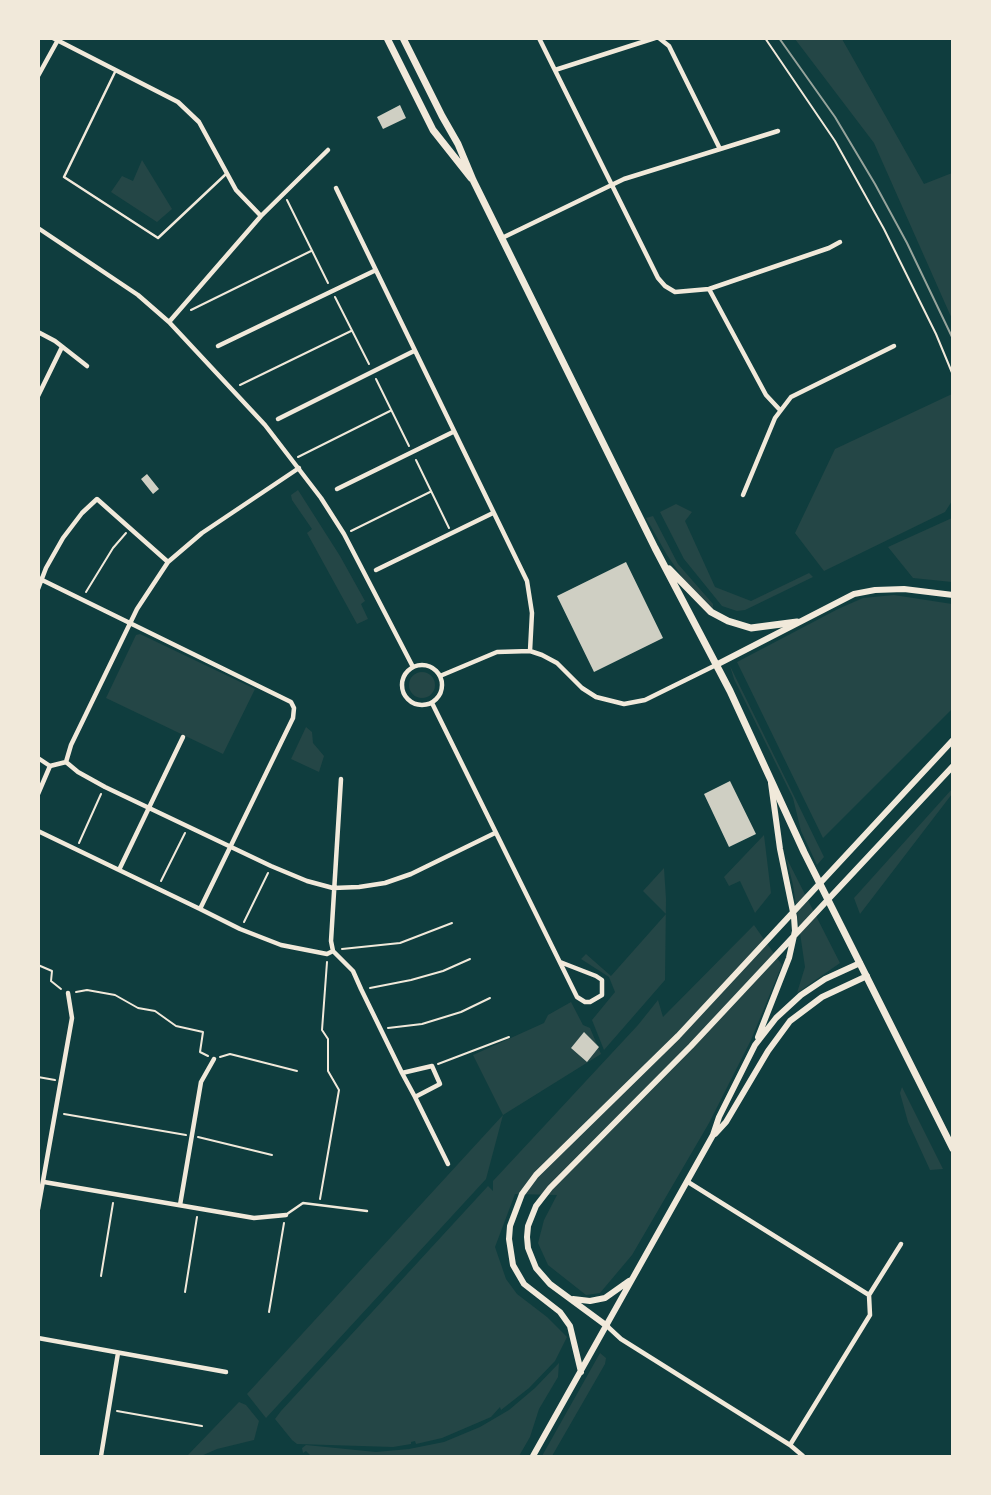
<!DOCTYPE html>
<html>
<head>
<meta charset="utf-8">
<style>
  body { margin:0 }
  #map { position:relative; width:991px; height:1495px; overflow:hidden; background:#0f3d3e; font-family:Manrope,sans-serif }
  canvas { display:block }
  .frame { position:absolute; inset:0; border:40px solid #f1e9da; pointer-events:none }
</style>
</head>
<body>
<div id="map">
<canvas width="991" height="1495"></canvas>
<div class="frame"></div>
</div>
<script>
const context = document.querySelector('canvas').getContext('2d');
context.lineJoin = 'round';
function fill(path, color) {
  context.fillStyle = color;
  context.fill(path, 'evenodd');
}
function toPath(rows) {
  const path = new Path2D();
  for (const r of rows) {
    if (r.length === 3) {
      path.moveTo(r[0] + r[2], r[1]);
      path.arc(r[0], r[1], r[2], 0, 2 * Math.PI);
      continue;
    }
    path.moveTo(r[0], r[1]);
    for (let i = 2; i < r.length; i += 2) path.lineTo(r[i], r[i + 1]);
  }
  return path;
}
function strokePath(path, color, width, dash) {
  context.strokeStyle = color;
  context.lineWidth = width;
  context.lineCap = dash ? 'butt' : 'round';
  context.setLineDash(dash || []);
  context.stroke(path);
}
const green = toPath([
  [795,39,842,39,924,184,952,173,952,319,874,143],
  [142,160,172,209,157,222,111,192,122,176,133,181],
  [952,394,952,501,945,512,824,571,795,533,835,449],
  [298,490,340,556,365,601,361,604,368,619,357,624,307,533,312,529,292,500,291,495],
  [676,504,692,512,685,521,715,587,751,601,809,573,813,577,745,610,737,611,722,606,684,559,660,512],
  [653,516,678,564,713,604,713,608,687,584,667,555,646,518],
  [952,518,952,582,913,578,888,547],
  [894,595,952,604,952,709,823,838,737,662,838,609,863,598],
  [140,634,255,689,223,754,106,698,136,635],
  [730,666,824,857,817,865,801,831,793,798,734,679],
  [422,685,13],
  [306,727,312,732,313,743,324,756,319,772,291,759],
  [952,789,952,794,860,914,854,898],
  [764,835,771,893,755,913,740,881,729,886,724,877],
  [786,857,840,963,797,993,805,967,793,885],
  [664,868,666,899,665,980,604,1050,592,1020,615,992,609,977,581,959,586,954,611,976,666,914,643,891],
  [754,925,782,965,751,1040,709,1123,632,1255,600,1293,586,1295,548,1265,538,1243,544,1220,557,1195,515,1194,495,1247,506,1279,517,1294,547,1317,567,1337,555,1361,529,1388,501,1410,500,1407,491,1417,442,1438,416,1444,415,1441,411,1442,411,1444,393,1447,297,1444,292,1440,275,1419,281,1411,488,1186,493,1191,493,1181,638,1025,658,1000,663,1017],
  [571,1002,583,1025,590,1028,601,1054,503,1115,486,1179,266,1418,247,1394,503,1115,473,1055,544,1023,548,1015],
  [902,1087,943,1169,930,1170,908,1122,900,1093],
  [600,1353,606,1358,605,1364,552,1456,542,1456],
  [559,1363,558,1377,539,1409,530,1437,519,1456,311,1456,306,1451,303,1453,302,1448,306,1445,376,1452,409,1449,444,1442,480,1427,509,1410,535,1388],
  [239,1402,246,1405,259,1421,254,1440,217,1449,201,1456,187,1456]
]);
const building = toPath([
  [400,105,406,118,383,129,377,117],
  [147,474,159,489,153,494,141,479],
  [626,562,663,638,594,672,557,596],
  [730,781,756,834,729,847,704,794],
  [584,1032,599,1047,587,1062,571,1048]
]);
const path = toPath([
  [765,38,835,141,884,229,936,334,953,375],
  [287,200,328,283],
  [335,297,369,364],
  [191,310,311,251],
  [376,379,409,446],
  [240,385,351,331],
  [298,457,390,411],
  [416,460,449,528],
  [351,531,430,492],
  [86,592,113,548,126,533],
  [79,843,101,794],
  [161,881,185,833],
  [244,922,268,873],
  [342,949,400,943,452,923],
  [38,965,52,971,51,981,61,989],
  [370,988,411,980,443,971,470,959],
  [76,992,87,990,115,995,138,1008,155,1011,176,1026,203,1032,200,1052,208,1056],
  [388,1028,422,1024,461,1012,490,998],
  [220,1057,230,1054,297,1071],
  [438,1064,509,1037],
  [38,1077,55,1080],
  [64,1114,186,1135],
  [198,1137,272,1155],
  [320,1199,339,1090,328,1071,328,1039,322,1030,327,962],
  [101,1276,113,1203],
  [185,1292,197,1217],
  [269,1312,284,1223],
  [117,1411,202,1426]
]);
const service = toPath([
  [115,72,64,177,158,238,226,174],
  [287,1214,303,1203,367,1211]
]);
const minor = toPath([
  [53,38,178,102,199,122,236,190,261,216],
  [539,38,658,278,665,286,675,292,709,289,829,248,840,242],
  [659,38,669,46,720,149],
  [555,70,655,38],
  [38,76,59,38],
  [336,188,527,581,532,613,530,651],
  [38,228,138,295,169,322,265,425,321,498,344,534,413,667],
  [502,238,624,179,778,131],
  [709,289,766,395,780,410],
  [169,322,261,216,328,150],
  [38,332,55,341,87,366],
  [218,346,374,271],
  [38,396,62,347],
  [278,419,414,351],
  [299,468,202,533,168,562,137,609,71,745,66,762,78,772,105,787,271,866,307,881,333,888,359,887,385,883,411,874,495,833],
  [337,489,453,432],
  [743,495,775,418,791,397,894,346],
  [376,570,493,513],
  [38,578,291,702,294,708,293,718,200,909,240,929,281,945,327,954,333,951],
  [38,589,46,568,63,538,82,513,97,499,168,562],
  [422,685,20],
  [440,676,497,652,530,651,542,655,557,663,582,688,596,697,624,704,645,700,716,665],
  [432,703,577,997,585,1002,590,1002,602,995,602,980,596,976,560,962],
  [38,758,50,766],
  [50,766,66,762],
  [341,779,331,941,333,951,353,971,361,989,402,1073,415,1097,440,1084,432,1066,402,1073],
  [38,794,50,766],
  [38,831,200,909],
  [119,870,183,737],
  [415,1097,448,1164],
  [44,1182,254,1218,286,1215],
  [688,1182,869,1295],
  [180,1205,201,1082,214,1059],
  [38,1209,72,1018,68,993],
  [607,1326,621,1339,790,1445,803,1456],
  [38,1338,226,1372],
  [790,1445,870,1315,869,1295,901,1244],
  [101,1456,118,1353]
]);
const secondary = toPath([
  [716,665,854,594,875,590,904,589,953,595],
  [758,1037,789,958,795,931,794,917,780,849,771,783],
  [715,1134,726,1122,768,1051,790,1021,822,997,867,976],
  [573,1299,590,1301,605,1298,629,1281],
  [607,1326,550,1284,536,1268,528,1248,527,1237,528,1226,536,1206,550,1188,691,1046,953,766],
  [581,1372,570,1326,560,1312,524,1284,513,1265,509,1239,510,1226,522,1194,536,1175,678,1036,953,740],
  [533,1456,713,1135,719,1117,755,1045,776,1018,801,995,825,979,860,963]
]);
const primary = toPath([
  [387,38,433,130,471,178],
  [403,38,442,116,458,144,473,180,655,548,730,691,804,852,953,1149],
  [669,569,711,612,728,621,751,628,797,622]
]);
const tram = toPath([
  [779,38,835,117,875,184,907,243,953,339]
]);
fill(green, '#244646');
fill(building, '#cfcfc3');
strokePath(path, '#f1e9da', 2);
strokePath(service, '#f1e9da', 2.5);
strokePath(minor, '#f1e9da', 4.5);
strokePath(secondary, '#f1e9da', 6);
strokePath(primary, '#f1e9da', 7);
strokePath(tram, '#97a49c', 2);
</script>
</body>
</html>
